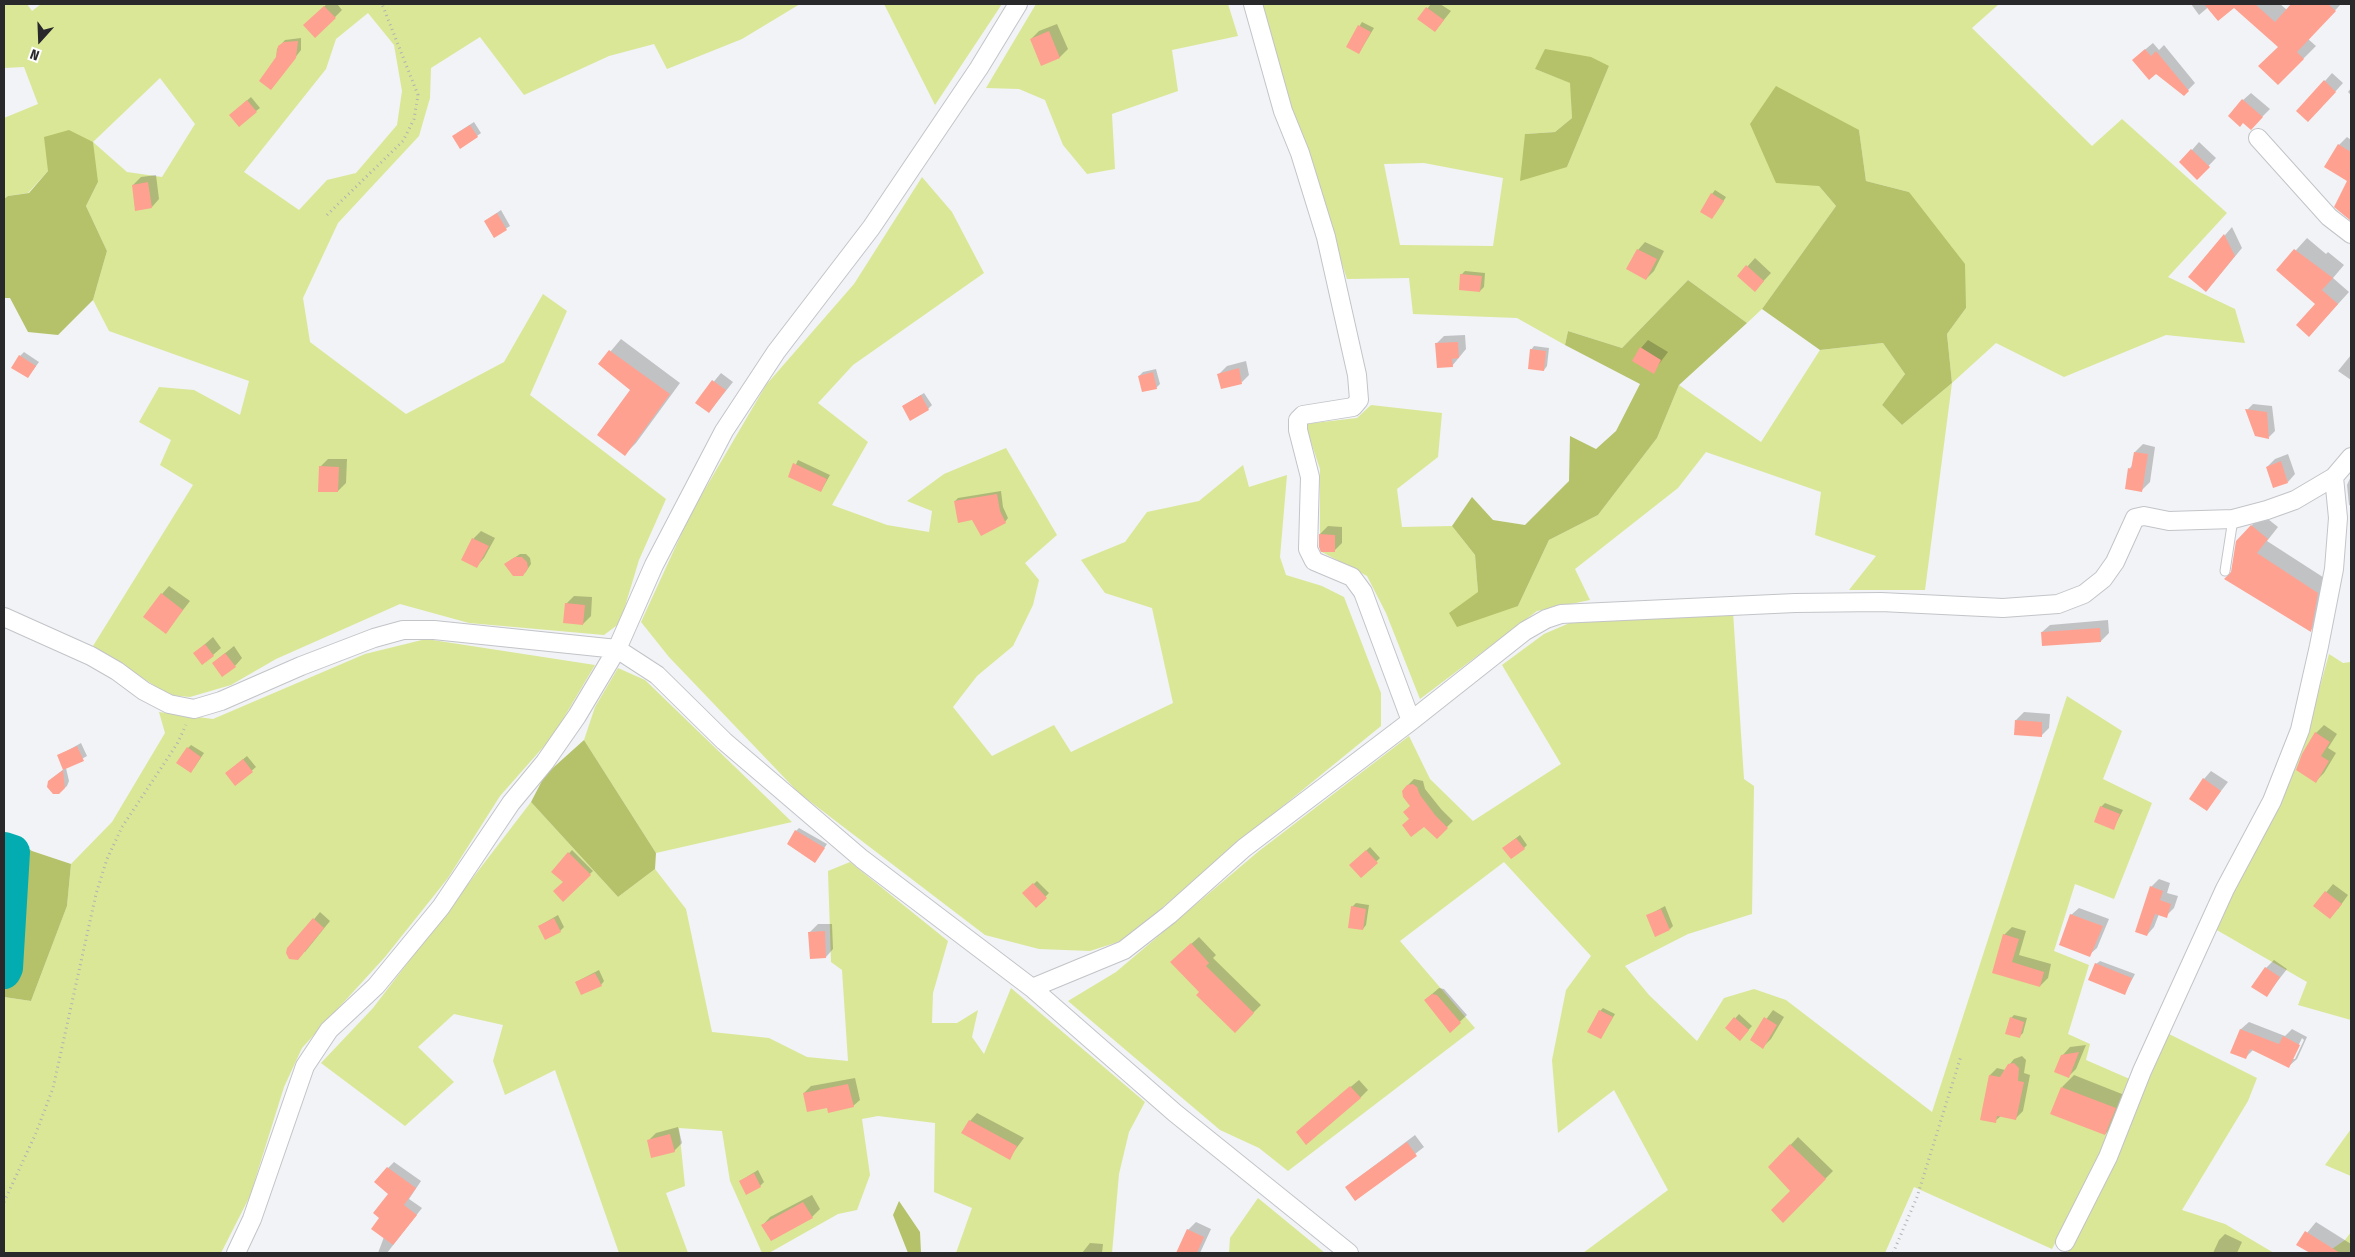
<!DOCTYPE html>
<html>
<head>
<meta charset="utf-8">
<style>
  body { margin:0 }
  #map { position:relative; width:2355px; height:1257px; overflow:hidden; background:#f1f3f6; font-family:"Fira Sans Condensed",sans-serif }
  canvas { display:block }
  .frame { position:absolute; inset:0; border:5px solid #29292b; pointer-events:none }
  .north { position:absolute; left:15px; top:15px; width:50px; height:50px; -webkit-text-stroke:4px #fff; paint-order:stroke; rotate:200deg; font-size:14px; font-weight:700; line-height:20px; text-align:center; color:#29292b }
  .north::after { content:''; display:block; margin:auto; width:18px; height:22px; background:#29292b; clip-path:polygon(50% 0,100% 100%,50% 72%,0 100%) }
</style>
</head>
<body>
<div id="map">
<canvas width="2355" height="1257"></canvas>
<div class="frame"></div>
<div class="north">N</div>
</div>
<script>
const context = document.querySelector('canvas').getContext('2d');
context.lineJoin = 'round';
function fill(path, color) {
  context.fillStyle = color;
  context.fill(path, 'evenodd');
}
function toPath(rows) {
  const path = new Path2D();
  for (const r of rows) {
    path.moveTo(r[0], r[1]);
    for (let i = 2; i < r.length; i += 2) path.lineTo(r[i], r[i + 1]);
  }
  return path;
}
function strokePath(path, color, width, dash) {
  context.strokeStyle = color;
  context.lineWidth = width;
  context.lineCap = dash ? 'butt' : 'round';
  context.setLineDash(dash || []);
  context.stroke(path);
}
const green = toPath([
  [4,4,27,4,32,11,41,4,800,4,742,39,667,69,654,44,609,56,524,95,480,37,431,68,430,98,419,136,338,223,303,298,310,342,406,414,504,362,543,294,567,311,530,395,666,499,639,560,620,623,604,635,469,623,400,604,276,659,231,685,190,697,169,695,93,646,193,485,160,465,171,440,139,422,159,387,194,390,240,415,249,381,109,331,93,300,107,251,86,206,98,182,48,171,28,193,8,196,4,199,4,118,38,104,24,67,4,68],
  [368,13,394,45,402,91,397,125,356,173,327,180,299,210,244,172,326,69,336,39],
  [160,78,195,124,162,177,127,172,93,142],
  [884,4,1002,4,935,105],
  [1036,4,1228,4,1238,36,1172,50,1178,91,1112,114,1115,169,1087,174,1063,145,1045,100,1019,89,986,88],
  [1260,4,1999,4,1972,28,2092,146,2122,119,2227,213,2168,277,2235,309,2245,343,2166,335,2064,377,1996,343,1952,383,1925,590,1849,590,1876,556,1815,535,1821,492,1706,452,1678,488,1575,569,1590,600,1537,611,1420,699,1386,613,1367,576,1320,551,1320,469,1305,424,1357,418,1371,405,1442,413,1438,457,1397,489,1402,527,1452,526,1475,555,1478,592,1518,606,1549,540,1598,515,1657,438,1679,385,1761,442,1820,350,1883,343,1905,374,1882,405,1902,425,1952,383,1947,334,1966,308,1909,192,1866,181,1859,130,1819,186,1836,206,1762,309,1747,323,1688,280,1622,348,1568,331,1565,345,1517,318,1413,314,1409,278,1347,279,1289,109],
  [1609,66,1567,167,1525,134,1555,132,1572,118,1571,83,1535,69],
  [1424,163,1503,178,1493,246,1400,245,1384,164],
  [922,177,952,212,984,273,853,365,818,403,868,442,832,505,887,525,929,532,932,511,907,501,944,474,1006,448,1057,535,1025,563,1039,580,1033,605,1013,646,977,676,953,707,992,756,1054,725,1071,752,1173,703,1152,608,1105,593,1081,560,1125,542,1147,512,1199,501,1243,465,1249,487,1287,475,1280,557,1286,575,1322,586,1344,597,1381,693,1381,726,1224,854,1140,927,1118,942,1090,951,1039,949,985,935,799,793,669,657,641,622,691,513,766,385,854,284],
  [1733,612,1744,779,1754,786,1752,914,1688,934,1625,966,1649,995,1697,1041,1724,998,1754,989,1786,1000,1932,1112,2067,696,2122,731,2103,779,2152,803,2114,899,2075,884,2054,951,2089,965,2068,1034,2090,1044,2086,1060,2132,1080,2098,1161,2052,1249,1914,1187,1885,1253,1583,1253,1668,1190,1614,1090,1558,1133,1552,1060,1566,990,1591,956,1504,862,1400,941,1475,1028,1288,1171,1259,1148,1220,1130,1068,1001,1116,972,1259,851,1409,736,1430,779,1473,821,1561,764,1502,665,1544,634,1572,622],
  [426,639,595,665,553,736,500,796,448,878,385,957,302,1048,284,1087,250,1196,221,1253,4,1253,4,997,31,1001,67,906,71,864,112,822,165,733,159,712,213,719,365,654],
  [2329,654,2343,663,2351,662,2351,1020,2298,1005,2307,982,2215,929,2263,836,2307,733],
  [618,668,645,680,792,822,656,853,584,740,595,707],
  [531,802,618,897,655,869,686,909,712,1032,769,1038,807,1057,848,1061,842,970,831,962,828,871,850,862,948,941,933,993,932,1023,957,1023,978,1010,972,1037,984,1054,1011,988,1145,1102,1129,1132,1119,1174,1112,1253,956,1253,972,1208,934,1192,935,1123,878,1116,862,1119,870,1175,857,1210,838,1214,769,1253,762,1253,730,1181,722,1131,679,1128,685,1186,666,1193,688,1253,619,1253,555,1070,505,1095,493,1061,503,1025,454,1014,418,1047,454,1082,405,1126,321,1063,373,1008],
  [2169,1034,2257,1078,2248,1101,2182,1210,2225,1224,2274,1253,2067,1253,2104,1181],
  [2351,1129,2351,1176,2325,1165],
  [1258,1198,1325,1253,1229,1253,1230,1238],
  [2351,1232,2351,1253,2326,1253,2345,1240]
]);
const forest = toPath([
  [1545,49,1591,57,1609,66,1567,167,1520,181,1525,134,1555,132,1572,118,1570,83,1535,69],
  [1776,86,1859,130,1866,181,1909,192,1965,264,1966,308,1947,334,1952,383,1902,425,1882,405,1905,374,1883,343,1820,350,1762,309,1836,206,1819,186,1776,183,1750,124],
  [69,130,93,142,98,182,86,206,107,251,93,300,58,335,28,332,10,298,4,298,4,199,8,196,29,193,48,171,44,137],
  [1688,280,1747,323,1679,385,1657,438,1598,515,1549,540,1518,606,1457,627,1449,613,1478,592,1475,555,1452,526,1472,497,1493,520,1525,525,1569,481,1570,436,1596,449,1616,431,1640,384,1565,345,1568,331,1622,348],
  [584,740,656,853,655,869,618,897,531,802,545,775],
  [4,831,32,851,71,864,67,906,31,1001,4,997],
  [899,1201,920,1232,921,1253,908,1253,893,1215]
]);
const shadow = toPath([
  [327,4,337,4,342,10,335,17,312,18],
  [1431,4,1440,4,1451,11,1435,31,1419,19],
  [2191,4,2212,4,2199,15],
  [2232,4,2280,4,2287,10,2293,4,2341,4,2308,39,2316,46,2278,84,2279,47],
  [1362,22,1374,28,1359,53,1347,46],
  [1057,24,1068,49,1060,57,1042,64,1031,39,1039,31],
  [301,38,301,50,274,85,277,49,285,40],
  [2153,43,2159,50,2164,45,2195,83,2184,94,2141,53],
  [2332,73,2343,83,2316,113,2325,81],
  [2351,88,2351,95,2348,92],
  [2251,93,2270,109,2251,128,2243,100],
  [251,97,260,108,256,111,234,112],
  [474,122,481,133,477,136,457,133],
  [2347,137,2351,140,2351,178,2349,180,2339,145],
  [2199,142,2216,158,2197,178,2192,150],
  [156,175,159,199,152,207,133,185,141,177],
  [1715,190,1726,197,1715,214,1712,194],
  [501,210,510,226,494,236,485,221],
  [2232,227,2242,248,2213,283,2189,277],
  [2307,238,2326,254,2328,252,2344,265,2333,278,2349,292,2309,336,2317,304,2278,270],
  [1645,242,1664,251,1654,271,1646,279,1638,250],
  [1755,258,1771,273,1755,290,1739,276],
  [1465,271,1485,273,1484,287,1480,291,1461,275],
  [1465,335,1466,349,1452,366,1436,344,1444,336],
  [621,339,680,383,636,443,625,454,632,390,600,364],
  [1648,340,1668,352,1653,372,1641,348],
  [1534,346,1549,348,1547,366,1544,370,1531,350],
  [24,352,39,362,28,377,20,356],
  [2351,355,2351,380,2338,371],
  [1246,361,1249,375,1242,382,1219,374,1227,366],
  [1156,369,1160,384,1156,388,1139,376,1143,372],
  [721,373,733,382,709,412,696,403],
  [924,393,932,405,928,409,903,406],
  [2253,404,2272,406,2275,431,2269,437,2247,410],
  [2143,444,2155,447,2150,482,2142,490,2129,469,2133,465,2135,452],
  [2288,454,2295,474,2288,482,2267,467,2275,459],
  [328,459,347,459,346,483,338,491,320,467],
  [798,460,830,475,821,491,790,477],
  [2351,476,2351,506,2349,505,2347,485],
  [1001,491,1003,507,1008,518,1005,522,973,519,955,501,958,498],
  [2261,515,2263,515,2278,527,2267,541,2329,581,2322,619,2311,630,2232,573,2237,542],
  [1328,526,1342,527,1342,543,1334,551,1320,534],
  [481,531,495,538,484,558,477,566,463,559,474,538],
  [520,554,526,554,530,558,531,564,525,573,505,564],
  [169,586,190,601,166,632,162,594],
  [574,596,592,597,591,616,583,624,566,604],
  [2108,620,2109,633,2101,641,2042,632,2050,625],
  [213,637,221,648,213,655,195,653],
  [234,646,242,658,235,666,213,663],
  [2024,712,2050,714,2049,728,2041,736,2016,720],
  [2324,725,2337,734,2328,748,2336,753,2324,773,2316,781,2316,733],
  [81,743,87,756,66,768,69,781,67,786,59,793,51,779,64,769,58,756],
  [191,745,204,753,194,768,188,748],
  [247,756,256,767,236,784,230,770],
  [2211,771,2228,782,2207,809,2204,779],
  [1414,779,1423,781,1425,789,1441,809,1453,821,1437,837,1424,825,1410,819,1411,806,1404,789],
  [2105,803,2123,810,2113,829,2101,807],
  [799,828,827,844,818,857,796,831],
  [1520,835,1527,845,1524,848,1507,845],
  [1370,847,1380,858,1361,876,1351,865],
  [572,850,593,871,563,900,564,882,553,871],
  [2159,879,2170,883,2167,893,2178,896,2174,908,2166,916,2159,914,2154,927,2147,935,2151,887],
  [1037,881,1049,893,1036,906,1024,893],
  [2333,884,2348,895,2338,909,2315,906],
  [1356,903,1369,905,1366,925,1363,929,1352,907],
  [1665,906,1673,926,1670,929,1647,916],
  [2079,908,2109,919,2097,948,2089,955,2071,915],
  [320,912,330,921,305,952,288,951],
  [558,915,564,927,560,931,539,926],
  [818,924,832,924,833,949,826,957,810,932],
  [2012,927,2026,931,2019,955,2051,964,2048,978,2040,986,1993,972,2004,935],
  [1199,937,1216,955,1213,958,1261,1005,1235,1031,1200,992,1180,954],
  [2274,960,2287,969,2266,996,2266,968],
  [2100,961,2135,974,2125,993,2096,964],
  [599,970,604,981,601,985,576,982],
  [1439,988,1444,989,1467,1015,1450,1031,1425,1000],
  [1603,1008,1615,1014,1601,1038,1600,1011],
  [1773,1010,1784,1017,1771,1039,1763,1047,1751,1040],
  [1739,1014,1752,1026,1743,1036,1727,1028],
  [2014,1015,2027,1018,2023,1033,2019,1037,2011,1018],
  [2249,1022,2285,1036,2292,1029,2307,1037,2297,1059,2289,1066,2253,1050,2245,1058,2232,1053,2241,1029],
  [2302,1038,2304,1040,2295,1059,2292,1059],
  [2086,1045,2076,1069,2068,1077,2062,1056,2070,1047],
  [2022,1056,2026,1060,2024,1073,2030,1075,2023,1111,2016,1118,2001,1116,1995,1121,1990,1075,1997,1068,2005,1070,2014,1059],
  [2074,1075,2127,1096,2117,1122,2105,1134,2062,1087],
  [855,1078,860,1100,853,1106,804,1093,811,1086],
  [1359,1080,1368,1090,1360,1098,1305,1125],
  [977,1113,1024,1138,1009,1158,970,1121],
  [678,1127,682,1143,674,1151,648,1141,656,1133],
  [1415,1135,1424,1147,1356,1200,1346,1187],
  [1798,1137,1833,1171,1783,1221,1792,1191,1770,1167],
  [394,1162,421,1181,409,1199,422,1208,387,1253,378,1253,384,1237,381,1218,390,1194,388,1168],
  [758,1170,764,1182,760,1186,740,1181],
  [812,1195,820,1209,812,1217,771,1240,763,1225,770,1217],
  [1196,1222,1211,1229,1200,1253,1177,1253,1188,1230],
  [2316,1222,2351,1244,2351,1253,2312,1253,2298,1244],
  [2225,1234,2242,1242,2237,1253,2213,1253,2219,1240],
  [1090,1243,1103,1244,1102,1253,1082,1253]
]);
const river = toPath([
  [4,849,13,852,6,968,4,972]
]);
const building = toPath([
  [2204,4,2255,4,2275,22,2291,4,2328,4,2336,11,2297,52,2304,59,2278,85,2258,66,2278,47,2234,8,2218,21],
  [324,6,336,18,315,38,303,25],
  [1426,7,1444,20,1435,32,1417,19],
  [1358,25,1371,32,1359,54,1346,47],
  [1049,31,1060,58,1041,66,1030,39],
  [298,41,296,58,271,90,259,81,276,57,278,46,284,42],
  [2145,49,2151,56,2156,51,2189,91,2184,96,2156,74,2149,80,2132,60],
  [2324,80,2336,92,2308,122,2296,111],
  [2242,99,2263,117,2251,130,2243,123,2240,127,2228,116],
  [247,100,257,112,239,127,229,115],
  [470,125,478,137,460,149,452,136],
  [2338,144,2351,152,2351,221,2334,207,2347,181,2324,167],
  [2191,149,2210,167,2197,180,2179,162],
  [148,182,152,208,135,211,132,185],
  [1711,193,1724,201,1712,219,1700,212],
  [497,213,507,230,494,238,484,221],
  [2224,234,2235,256,2206,292,2188,277],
  [1637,249,1657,259,1646,280,1626,269],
  [2294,249,2333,278,2322,290,2338,304,2309,337,2296,325,2315,304,2276,270],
  [1746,265,1764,281,1755,292,1737,276],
  [1460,274,1482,276,1480,292,1459,290],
  [1458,342,1459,358,1452,359,1453,367,1437,368,1435,343],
  [1640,347,1661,360,1654,374,1632,361],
  [1530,349,1546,351,1544,371,1528,369],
  [609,350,670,394,625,456,597,435,630,390,598,364],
  [19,355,36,366,28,378,11,368],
  [1239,368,1242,384,1221,389,1217,374],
  [1153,372,1157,389,1142,392,1138,376],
  [712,380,726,390,709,413,695,403],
  [921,395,929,410,910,421,902,406],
  [2245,409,2267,412,2269,439,2255,436],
  [2134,452,2148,454,2142,492,2125,489,2128,468,2131,469],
  [2281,461,2288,483,2273,488,2266,467],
  [793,463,827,479,821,492,788,477],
  [319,466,339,467,338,492,318,492],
  [997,494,1000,511,1006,523,981,536,972,520,958,523,954,501],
  [2251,525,2268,539,2257,553,2318,593,2311,632,2224,579,2231,572,2236,541],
  [1319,534,1335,535,1335,552,1321,552,1319,547],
  [472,538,489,546,477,568,461,560],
  [515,557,522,557,527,562,528,568,523,576,513,576,504,564],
  [161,593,183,610,166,634,143,617],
  [565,603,585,605,583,625,563,623],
  [2100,628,2101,642,2042,646,2041,632],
  [205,644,214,656,202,665,193,653],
  [225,653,236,667,222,677,212,663],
  [2015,720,2042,722,2042,737,2014,735],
  [2315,732,2330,742,2321,756,2329,761,2316,783,2296,770,2302,754],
  [77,746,84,761,63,770,57,755],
  [187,747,201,757,191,773,176,763],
  [243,759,253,772,235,786,225,773],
  [63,770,65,788,59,794,53,794,47,787,48,781],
  [2203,778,2221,791,2207,811,2189,799],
  [1413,784,1417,787,1420,795,1435,815,1448,828,1437,839,1424,827,1411,837,1402,825,1409,819,1403,812,1410,806,1403,797,1402,791,1407,785],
  [2100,806,2120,814,2114,830,2094,822],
  [795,830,825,848,815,863,787,844],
  [1516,838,1525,849,1511,859,1502,848],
  [1366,850,1378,863,1361,878,1349,865],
  [568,852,591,875,563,902,553,891,563,882,551,872],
  [1033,883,1047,898,1036,908,1022,893],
  [2150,886,2163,891,2160,900,2171,904,2167,918,2155,914,2147,936,2135,932],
  [2325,891,2342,904,2330,919,2313,906],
  [1351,906,1366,909,1363,930,1348,928],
  [1661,909,1670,930,1655,937,1646,915],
  [2070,914,2103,926,2090,957,2059,945],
  [313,918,324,928,298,960,289,959,286,953,287,948],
  [554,918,561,932,545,940,538,926],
  [825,931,826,958,810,959,808,932],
  [2003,934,2019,939,2012,962,2044,972,2040,987,1992,973],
  [1191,943,1209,963,1206,966,1254,1013,1235,1033,1196,995,1199,992,1170,962],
  [2095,963,2132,978,2125,995,2088,980],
  [2265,967,2280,977,2267,997,2251,987],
  [595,973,602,986,581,995,575,982],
  [1432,994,1437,995,1461,1023,1450,1033,1424,1000],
  [1599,1010,1613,1017,1601,1039,1587,1032],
  [1734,1017,1749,1030,1740,1041,1725,1028],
  [1764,1017,1777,1025,1763,1049,1750,1040],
  [2010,1017,2024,1022,2020,1038,2005,1034],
  [2240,1029,2279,1044,2283,1036,2300,1045,2289,1068,2250,1049,2246,1059,2230,1053],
  [2079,1052,2069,1078,2054,1072,2061,1055],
  [2014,1063,2019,1068,2018,1081,2024,1082,2016,1120,1997,1116,1996,1123,1980,1120,1989,1075,2000,1077,2008,1064],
  [848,1084,854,1107,828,1113,827,1108,807,1112,803,1093],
  [1350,1086,1361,1098,1306,1145,1296,1132],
  [2061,1087,2116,1108,2105,1135,2050,1114],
  [969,1120,1017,1146,1010,1160,961,1133],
  [670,1134,675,1152,651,1158,647,1140],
  [1407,1142,1417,1156,1355,1201,1345,1187],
  [1790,1144,1826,1179,1783,1223,1771,1210,1790,1191,1768,1167],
  [387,1167,416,1188,404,1205,417,1215,393,1245,371,1229,379,1218,373,1213,388,1194,374,1182],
  [754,1173,761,1187,746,1195,739,1181],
  [803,1202,813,1218,771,1241,761,1225],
  [1187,1229,1204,1237,1197,1253,1176,1253],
  [2305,1231,2340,1253,2310,1253,2296,1245]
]);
const path = toPath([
  [327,215,403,141,414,119,418,95,382,4],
  [4,1202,36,1133,53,1088,96,894,107,859,122,827,177,744,186,725],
  [1893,1253,1917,1197,1961,1056]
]);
const lane = toPath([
  [2225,571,2233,519]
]);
const street = toPath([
  [1253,4,1283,111,1300,153,1326,237,1357,375,1359,400,1353,407,1303,415,1298,420,1298,430,1310,477,1308,549,1314,561,1352,577,1363,592,1411,721],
  [2258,138,2329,217,2351,234],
  [4,617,91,656,117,671,144,691,169,704,194,709,221,701,301,666,374,638,403,630,434,630,617,649,657,675,724,741,862,859,1032,988,1175,1113,1349,1253],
  [1032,988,1124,950,1169,915,1244,848,1411,721,1525,631,1546,619,1561,614,1581,613,1795,603,1881,602,2003,608,2058,604,2084,594,2103,579,2115,562,2135,518,2144,516,2169,521,2233,519,2267,510,2295,500,2334,477,2351,457],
  [2065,1242,2108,1157,2142,1071,2225,889,2272,801,2300,730,2319,646,2334,569,2338,518,2334,477],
  [236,1253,252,1219,305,1066,329,1030,376,986,441,907,511,803,545,762,577,716,617,649,654,565,724,431,776,352,871,228,979,68,1018,4]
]);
fill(green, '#dae796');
fill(forest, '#b5c269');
fill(shadow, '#0003');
strokePath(river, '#03acb0', 34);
fill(building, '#fea191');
strokePath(lane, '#c2c4c8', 11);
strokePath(street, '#c2c4c8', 20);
strokePath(path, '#b0b2b4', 3, [1, 4]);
strokePath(lane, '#fff', 9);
strokePath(street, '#fff', 18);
</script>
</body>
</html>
